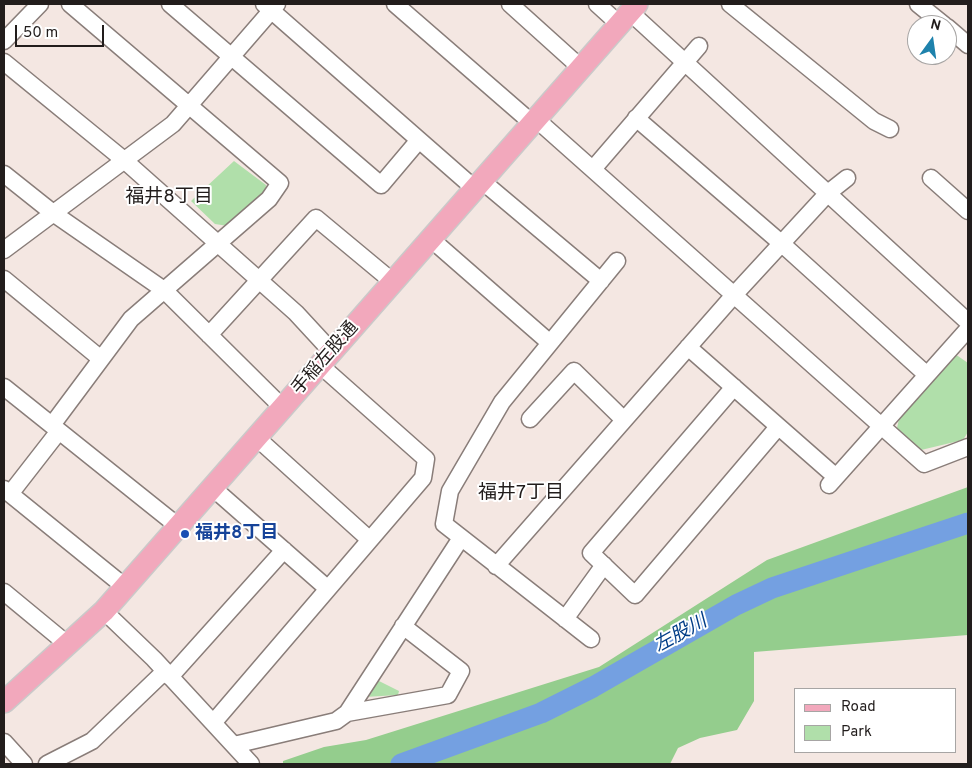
<!DOCTYPE html>
<html>
<head>
<meta charset="utf-8">
<style>
  body { margin:0 }
  #map { position:relative; width:972px; height:768px; overflow:hidden; background:#f4e7e2; font-family:Overpass,sans-serif }
  canvas { display:block }
  .frame { position:absolute; inset:0; border:5px solid #221d1c; pointer-events:none }
  .legend { position:absolute; left:794px; top:688px; width:162px; height:65px; box-sizing:border-box; background:#fff; border:1px solid #a7a5a4; margin:0; padding:6px 9px; list-style:none; font-size:15px; color:#221d1c }
  .legend li { display:flex; align-items:center; gap:10px; height:25px }
  .legend b { width:25px; border:1px solid #a7a5a4 }
  .north { position:absolute; left:907px; top:15px; width:50px; height:50px; box-sizing:border-box; background:#fff; border:1px solid #a7a5a4; border-radius:50%; rotate:14deg; font-size:14px; font-weight:700; line-height:20px; text-align:center; color:#221d1c }
  .north::after { content:''; display:block; margin:auto; width:18px; height:22px; background:#1e82ac; clip-path:polygon(50% 0,100% 100%,50% 72%,0 100%) }
  .scale { position:absolute; left:15px; top:25px; width:89px; height:22px; box-sizing:border-box; border:2px solid #221d1c; border-top:0; padding-left:6px; font-size:15px; line-height:18px; white-space:nowrap; color:#221d1c; -webkit-text-stroke:4px #fff; paint-order:stroke }
</style>
</head>
<body>
<div id="map">
<canvas width="972" height="768"></canvas>
<div class="frame"></div>
<ul class="legend">
<li><b style="height:6px;background:#f2a8bc"></b>Road</li>
<li><b style="height:14px;background:#b0dfaa"></b>Park</li>
</ul>
<div class="north">N</div>
<div class="scale">50 m</div>
</div>
<script>
const context = document.querySelector('canvas').getContext('2d');
context.lineJoin = 'round';
function fill(path, color) {
  context.fillStyle = color;
  context.fill(path, 'evenodd');
}
function toPath(rows) {
  const path = new Path2D();
  for (const r of rows) {
    path.moveTo(r[0], r[1]);
    for (let i = 2; i < r.length; i += 2) path.lineTo(r[i], r[i + 1]);
  }
  return path;
}
function strokePath(path, color, width, dash) {
  context.strokeStyle = color;
  context.lineWidth = width;
  context.lineCap = dash ? 'butt' : 'round';
  context.setLineDash(dash || []);
  context.stroke(path);
}
function drawText(font, color, halo, rows, align = 'center') {
  context.font = font + ' Overpass,"Noto Sans JP",sans-serif';
  context.lineWidth = 4;
  context.setLineDash([]);
  context.textBaseline = 'middle';
  context.strokeStyle = halo;
  context.fillStyle = color;
  for (const [text, x, y, turn = 0] of rows) {
    context.save();
    context.translate(x, y);
    context.rotate((+turn || 0) * Math.PI / 180);
    context.textAlign = isNaN(turn) ? turn : align;
    if (halo) context.strokeText(text, 0, 0);
    context.fillText(text, 0, 0);
    context.restore();
  }
}
const green = toPath([
  [234,161,266,185,265,193,228,226,215,224,191,201],
  [955,354,968,363,968,432,963,440,921,450,897,428,899,419],
  [377,680,399,691,398,695,365,697]
]);
const forest = toPath([
  [968,487,968,635,754,652,754,701,737,730,700,738,678,748,670,764,283,764,283,761,324,747,366,740,599,667,767,560]
]);
const river = toPath([
  [401,764,541,713,593,687,736,605,772,588,968,523]
]);
const minor = toPath([
  [170,4,381,185,419,140],
  [264,4,475,189],
  [395,4,532,123],
  [510,4,581,68],
  [597,4,619,24],
  [730,4,874,121,890,129],
  [918,4,944,25],
  [630,12,968,322],
  [947,27,968,45],
  [4,41,40,4],
  [4,62,124,160,296,313,332,352],
  [636,118,781,243,927,375],
  [536,119,924,464,968,447],
  [593,169,699,46],
  [4,174,53,213,164,290,283,408],
  [931,178,968,211],
  [482,181,601,281],
  [431,239,550,343],
  [4,250,173,124,277,4],
  [4,279,101,359],
  [209,335,316,218,393,282],
  [688,347,836,477],
  [4,387,179,527],
  [734,387,591,553,635,595,778,427],
  [530,419,574,371,624,420],
  [52,425,131,319,269,199,280,183,70,4],
  [257,438,370,540],
  [829,485,968,329],
  [213,488,328,589],
  [4,489,125,587],
  [10,494,59,431],
  [496,566,734,295,828,193,847,178],
  [4,592,67,644],
  [104,611,154,659,251,764],
  [565,619,604,565],
  [591,639,444,524,450,491,502,402,617,261],
  [170,677,284,550],
  [347,713,461,538],
  [213,723,423,478,426,459,320,365],
  [4,742,24,764],
  [234,745,336,721,347,713,448,695,461,671,403,626],
  [47,764,92,741,165,671]
]);
const major = toPath([
  [4,702,104,611,637,4]
]);
const markers = [
  [185,534,5,"#1a4fb4"]
];
const streetNames = [
  ["手稲左股通",326,359,-49]
];
const transitNames = [
  ["福井8丁目",195,534]
];
const neighbourhoodNames = [
  ["福井8丁目",169,198],
  ["福井7丁目",521,494]
];
const waterNames = [
  ["左股川",681,635,-29]
];
fill(green, '#b0dfaa');
fill(forest, '#94cd8d');
strokePath(river, '#74a0e1', 21);
strokePath(minor, '#897d79', 19);
strokePath(major, '#cac9c9', 24);
strokePath(minor, '#fff', 16);
strokePath(major, '#f2a8bc', 21);
for (const [x, y, r, color] of markers) {
  const dot = new Path2D();
  dot.arc(x, y, r, 0, 2 * Math.PI);
  context.fillStyle = color;
  context.fill(dot);
  strokePath(dot, '#fff', 2);
}
drawText('18px', '#221d1c', '#fff', streetNames);
drawText('bold 18px', '#164399', '#fff', transitNames, 'left');
drawText('19px', '#221d1c', '#fff', neighbourhoodNames);
drawText('italic 19px', '#003c86', '#fff', waterNames);
</script>
</body>
</html>
